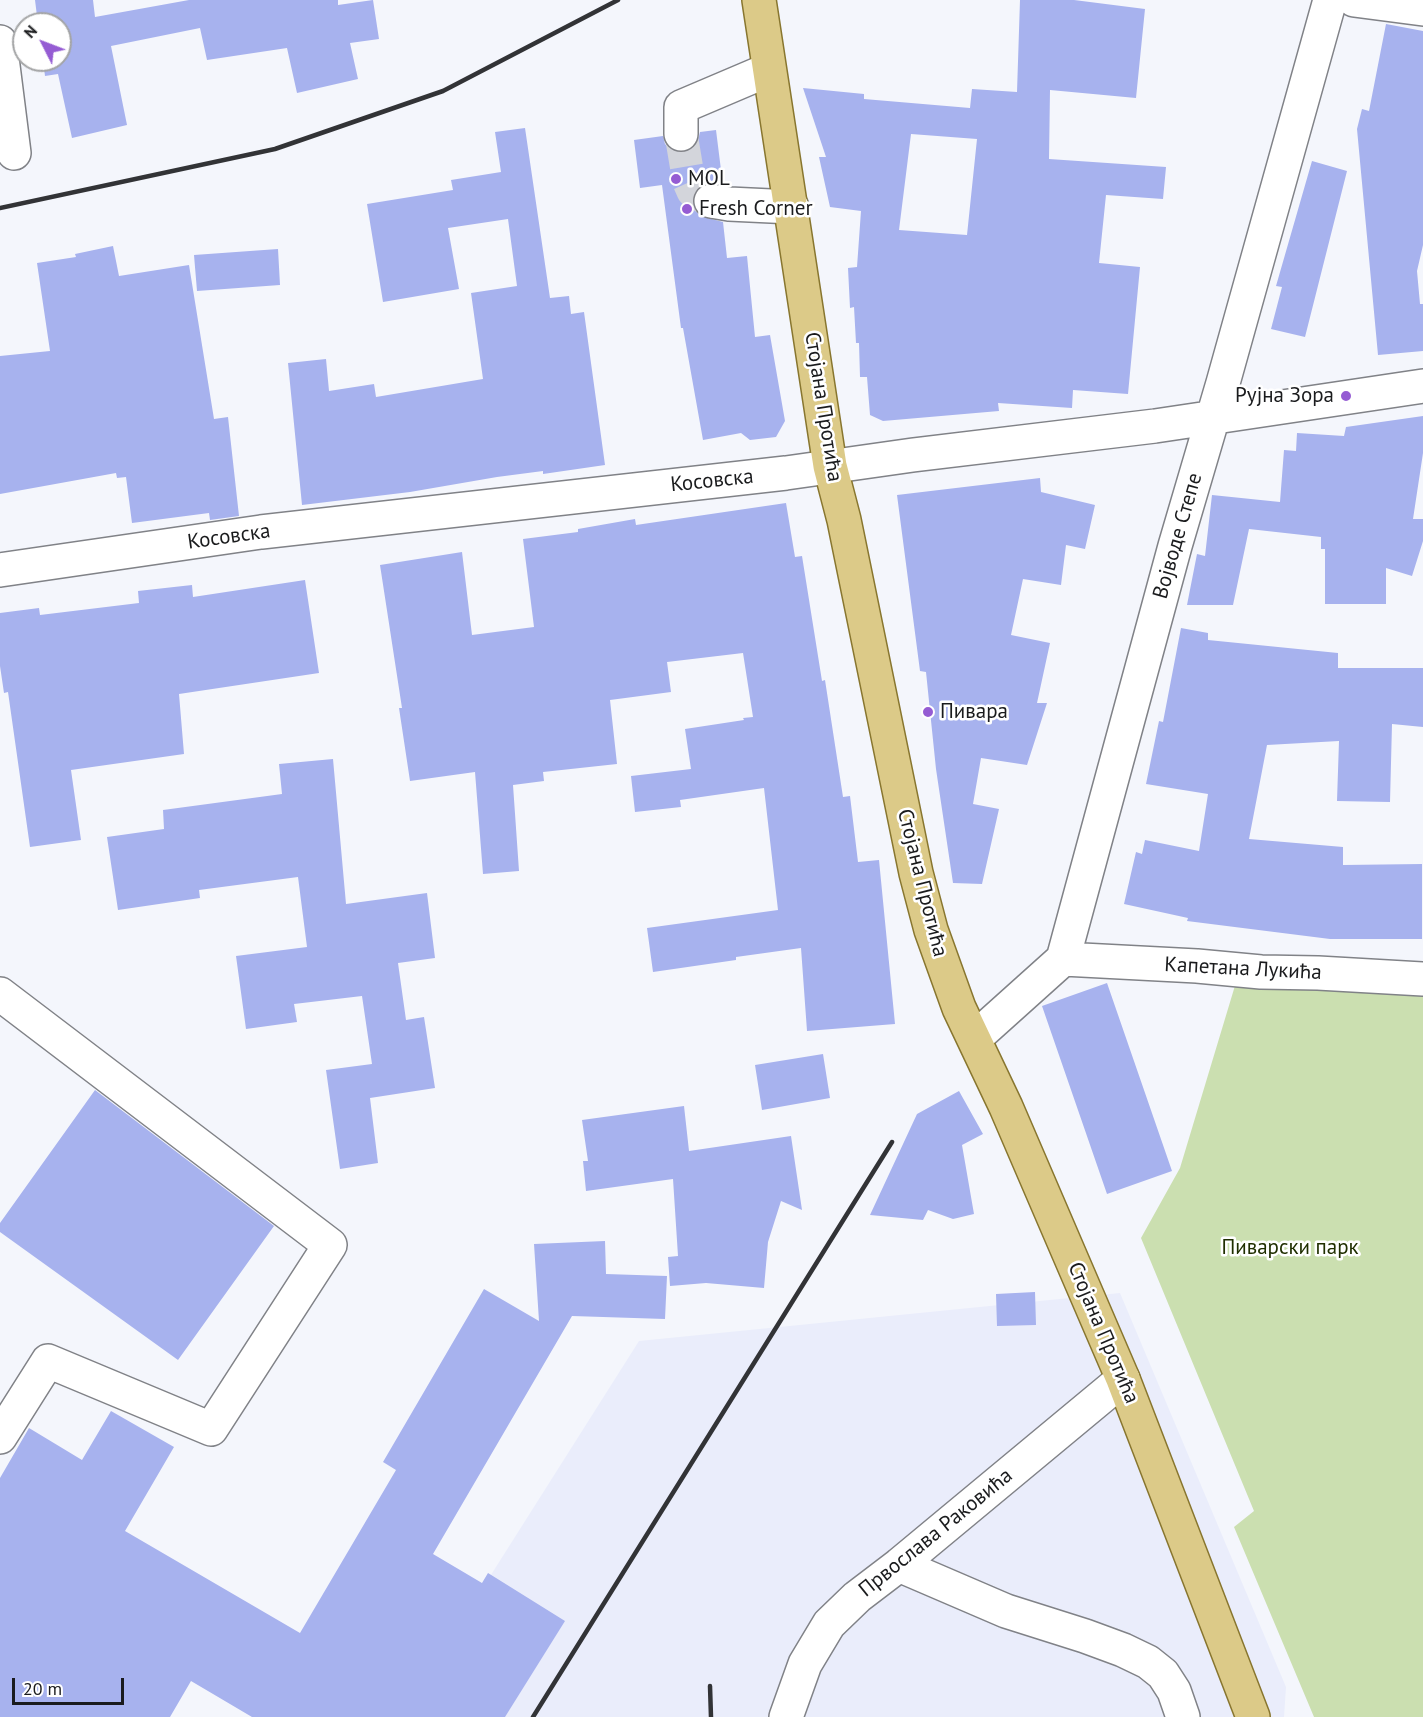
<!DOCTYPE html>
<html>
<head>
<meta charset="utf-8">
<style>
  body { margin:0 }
  #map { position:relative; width:1423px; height:1717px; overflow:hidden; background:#f4f6fc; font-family:"PT Sans",sans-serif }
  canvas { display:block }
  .north { position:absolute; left:12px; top:12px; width:60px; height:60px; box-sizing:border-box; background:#fff; border:2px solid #a3a4a5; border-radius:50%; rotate:312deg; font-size:16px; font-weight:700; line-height:24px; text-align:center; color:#1a1b1d }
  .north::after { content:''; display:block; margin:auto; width:21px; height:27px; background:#955cd3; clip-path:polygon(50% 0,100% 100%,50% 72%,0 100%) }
  .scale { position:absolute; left:12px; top:1678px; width:112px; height:27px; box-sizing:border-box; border:3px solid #1a1b1d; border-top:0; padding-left:8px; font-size:18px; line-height:21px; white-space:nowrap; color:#1a1b1d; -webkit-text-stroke:4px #fff; paint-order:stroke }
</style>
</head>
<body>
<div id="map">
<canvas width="1423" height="1717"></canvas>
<div class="north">N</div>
<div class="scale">20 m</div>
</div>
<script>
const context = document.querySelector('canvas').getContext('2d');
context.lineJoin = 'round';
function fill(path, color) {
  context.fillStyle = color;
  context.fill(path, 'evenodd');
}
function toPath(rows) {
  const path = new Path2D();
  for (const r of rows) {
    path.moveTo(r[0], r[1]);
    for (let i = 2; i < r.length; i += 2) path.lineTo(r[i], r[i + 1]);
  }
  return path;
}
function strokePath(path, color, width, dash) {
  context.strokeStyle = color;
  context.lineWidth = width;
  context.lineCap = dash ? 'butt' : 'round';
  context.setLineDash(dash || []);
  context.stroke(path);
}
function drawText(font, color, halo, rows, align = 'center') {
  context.font = font + ' "PT Sans",sans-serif';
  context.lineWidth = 5;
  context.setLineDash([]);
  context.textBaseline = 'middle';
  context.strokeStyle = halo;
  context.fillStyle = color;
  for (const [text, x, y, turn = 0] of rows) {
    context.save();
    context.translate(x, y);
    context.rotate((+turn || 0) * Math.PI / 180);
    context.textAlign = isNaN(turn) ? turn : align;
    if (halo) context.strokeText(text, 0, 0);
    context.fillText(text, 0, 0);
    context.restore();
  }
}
const built = toPath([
  [1120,1293,1286,1687,1284,1717,401,1717,639,1341]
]);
const green = toPath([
  [1237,979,1423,985,1423,1717,1314,1717,1234,1527,1254,1511,1141,1238,1180,1168]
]);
const building = toPath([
  [35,0,93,0,95,17,189,0,338,0,338,5,373,0,379,39,350,43,358,79,297,93,287,48,207,60,200,28,111,46,127,125,72,138,58,74,45,76,43,60,60,60,60,24,38,24],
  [1020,0,1074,0,1145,9,1136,98,1050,90,1049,159,1166,167,1163,199,1106,195,1099,263,1140,267,1128,394,1073,390,1072,408,998,403,999,411,883,421,870,415,867,377,860,377,859,343,856,343,854,307,850,308,848,268,857,267,861,211,830,207,819,157,826,157,803,88,864,94,864,99,970,108,972,89,1017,92],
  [911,134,977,139,967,235,899,230],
  [1386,24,1423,31,1423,245,1417,271,1420,304,1423,304,1423,351,1378,355,1357,129,1362,109,1369,111],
  [525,128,550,298,569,296,571,314,584,312,605,465,543,474,543,471,497,477,410,492,302,505,288,363,326,359,329,391,374,384,376,397,483,379,471,293,517,286,508,219,448,228,459,289,383,302,367,204,453,190,451,180,501,172,495,132],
  [716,130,722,178,718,178,718,183,705,183,697,189,693,197,693,207,700,216,723,222,727,258,747,256,755,337,770,335,785,421,776,437,750,440,741,433,703,440,683,328,681,328,662,185,640,188,634,140,663,136,665,144,671,150,682,153,690,150,697,144,700,132],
  [1312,161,1347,171,1305,337,1271,329,1282,287,1276,286],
  [113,246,119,276,189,265,214,419,228,417,239,516,210,520,209,513,132,523,126,477,117,478,116,473,0,494,0,356,50,351,37,263,76,257,75,254],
  [278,249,280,285,197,291,194,255],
  [1423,416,1423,453,1413,519,1423,519,1423,541,1412,576,1386,568,1386,604,1325,604,1325,549,1321,549,1321,537,1249,529,1233,605,1187,605,1197,554,1205,556,1212,495,1280,502,1284,450,1296,451,1297,433,1344,436,1346,427],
  [1040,478,1041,492,1095,505,1085,549,1066,545,1061,585,1023,579,1011,635,1050,643,1037,703,1047,703,1027,765,981,758,973,804,999,809,982,884,953,883,936,769,926,672,920,671,897,495],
  [786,503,795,557,802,556,822,681,825,680,843,797,850,796,858,862,879,860,895,1024,807,1031,801,948,736,957,736,960,653,972,647,928,778,910,764,788,680,800,681,807,635,812,631,776,691,769,685,729,744,720,743,718,753,717,743,653,667,662,671,692,610,700,617,764,543,772,544,781,513,785,519,871,483,874,475,772,410,781,399,708,402,708,380,565,462,552,472,635,534,627,523,539,578,532,578,529,635,519,636,525],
  [305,580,319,673,179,694,184,754,71,770,81,840,30,847,8,692,4,693,0,666,0,613,39,608,40,615,139,603,138,591,192,585,193,597],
  [1181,628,1208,633,1208,640,1338,653,1338,668,1423,668,1423,727,1392,724,1390,802,1337,801,1339,741,1267,745,1249,839,1343,847,1343,865,1422,864,1422,939,1330,939,1187,921,1188,918,1124,904,1136,852,1142,854,1145,840,1199,851,1208,794,1146,784,1159,721,1163,722],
  [333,759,346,904,427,893,435,958,398,963,406,1020,424,1017,435,1088,370,1098,378,1163,340,1169,326,1070,372,1064,362,996,294,1004,297,1022,246,1029,236,956,307,947,298,877,199,890,200,898,118,910,107,837,164,829,163,810,282,794,279,764],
  [1107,983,1172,1171,1107,1194,1042,1006],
  [823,1054,830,1098,762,1110,755,1065],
  [95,1090,274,1226,178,1360,0,1232,0,1223],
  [959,1091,983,1134,962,1145,974,1214,953,1219,928,1210,923,1220,870,1215,917,1114],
  [684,1106,689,1151,791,1136,802,1210,781,1201,768,1242,764,1288,706,1283,670,1286,668,1257,678,1256,673,1179,586,1191,583,1161,588,1161,582,1120],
  [605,1241,606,1274,667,1276,665,1319,572,1316,433,1554,482,1583,488,1573,565,1621,505,1717,252,1717,191,1681,170,1717,0,1717,0,1478,29,1428,82,1460,111,1411,174,1447,125,1531,300,1633,396,1470,383,1462,484,1289,539,1321,534,1244],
  [1035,1292,1036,1325,997,1326,996,1294]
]);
const minorTunnel = toPath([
  [681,134,689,182,693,191,711,201]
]);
const minor = toPath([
  [1354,0,1423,9],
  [0,42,14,153],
  [681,134,681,107,768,70],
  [711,201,729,204,792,207],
  [0,570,261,532,786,473,913,455,1155,426,1423,386],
  [1063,959,1197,966,1261,972,1318,973,1423,979],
  [0,994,330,1245,211,1429,48,1361,0,1437],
  [975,1038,1063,959,1175,546,1223,383,1330,0],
  [899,1565,1006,1611,1085,1636,1123,1650,1148,1662,1163,1674,1174,1691,1183,1717],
  [786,1717,805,1664,829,1624,857,1597,899,1565,1123,1379]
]);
const major = toPath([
  [759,0,830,466,844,520,916,873,931,930,959,1008,1006,1107,1123,1379,1253,1717]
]);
const rail = toPath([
  [0,208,275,149,443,91,618,0],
  [710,1686,711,1717],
  [533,1717,892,1142]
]);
const markers = [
  [676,179,6,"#955cd3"],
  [687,209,6,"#955cd3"],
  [1346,396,6,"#955cd3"],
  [928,712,6,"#955cd3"]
];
const poiNames = [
  ["MOL",688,179],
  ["Fresh Corner",699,209],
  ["Рујна Зора",1334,396,"right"],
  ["Пивара",940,712]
];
const streetNames = [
  ["Стојана Протића",823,407,81],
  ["Косовска",712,481,-6],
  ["Војводе Степе",1178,536,-74],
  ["Косовска",229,537,-8],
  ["Стојана Протића",922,883,76],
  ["Капетана Лукића",1243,969,3],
  ["Стојана Протића",1103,1333,67],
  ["Првослава Раковића",936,1533,-39]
];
const parkNames = [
  ["Пиварски парк",1290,1248]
];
fill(built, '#eaedfb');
fill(green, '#cbdfb0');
fill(building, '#a7b2ee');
strokePath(minorTunnel, '#d3d5db', 33, [33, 16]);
strokePath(minor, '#808287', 36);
strokePath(major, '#88762f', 36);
strokePath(minor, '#fff', 33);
strokePath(major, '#dcca88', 33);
strokePath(rail, '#323336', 4.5);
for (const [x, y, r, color] of markers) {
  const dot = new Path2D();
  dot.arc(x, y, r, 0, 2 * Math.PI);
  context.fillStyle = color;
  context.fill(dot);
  strokePath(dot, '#fff', 2);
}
drawText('21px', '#1a1b1d', '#fff', poiNames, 'left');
drawText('21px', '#1a1b1d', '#fff', streetNames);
drawText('21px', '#202f01', '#fff', parkNames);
</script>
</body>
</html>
